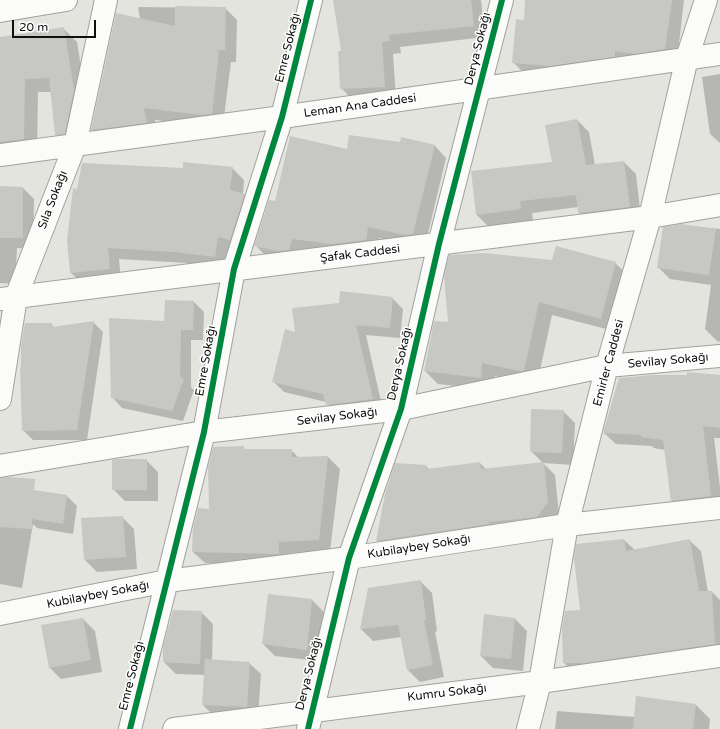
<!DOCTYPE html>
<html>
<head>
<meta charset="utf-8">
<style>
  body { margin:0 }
  #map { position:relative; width:720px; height:729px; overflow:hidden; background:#e4e4df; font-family:"Varela Round",sans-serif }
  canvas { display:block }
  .scale { position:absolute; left:12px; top:20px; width:84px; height:18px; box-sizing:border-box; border:2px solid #0f100d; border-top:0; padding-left:5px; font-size:12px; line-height:14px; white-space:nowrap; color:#0f100d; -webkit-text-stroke:3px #fff; paint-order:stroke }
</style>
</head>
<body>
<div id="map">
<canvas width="720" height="729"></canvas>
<div class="scale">20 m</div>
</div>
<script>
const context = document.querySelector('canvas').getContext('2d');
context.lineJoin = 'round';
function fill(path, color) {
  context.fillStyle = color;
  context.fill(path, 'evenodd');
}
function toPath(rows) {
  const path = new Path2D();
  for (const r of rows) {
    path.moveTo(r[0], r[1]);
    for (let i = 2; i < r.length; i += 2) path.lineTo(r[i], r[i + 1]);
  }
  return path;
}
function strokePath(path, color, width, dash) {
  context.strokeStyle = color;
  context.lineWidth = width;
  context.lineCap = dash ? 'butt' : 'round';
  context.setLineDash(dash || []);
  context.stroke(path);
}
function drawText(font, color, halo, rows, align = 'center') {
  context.font = font + ' "Varela Round",sans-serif';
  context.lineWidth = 3;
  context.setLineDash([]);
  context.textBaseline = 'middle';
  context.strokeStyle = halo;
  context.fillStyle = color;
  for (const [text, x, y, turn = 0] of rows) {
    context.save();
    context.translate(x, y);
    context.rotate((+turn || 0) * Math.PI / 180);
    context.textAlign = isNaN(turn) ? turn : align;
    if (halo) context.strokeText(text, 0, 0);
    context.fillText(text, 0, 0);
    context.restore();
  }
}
const shadow = toPath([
  [334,0,481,0,485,37,400,47,401,53,393,54,396,99,353,100,341,88,342,52],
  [526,0,684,0,677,61,525,74,513,62,525,21],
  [138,7,225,8,237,20,236,62,231,62,223,125,213,127,155,120,158,134,104,141,92,130,148,68],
  [63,28,77,42,87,104,70,148,56,134,52,92,38,92,37,152,0,163,0,38],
  [720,74,720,143,710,134,702,77],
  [577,120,589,132,595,165,624,162,636,174,641,218,591,225,579,213,578,207,532,213,533,221,488,226,476,214,553,163],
  [402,139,435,146,446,158,425,246,418,247,379,238,378,252,267,257,256,246,275,202,348,151,401,143],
  [232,168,244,180,243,194,256,206,242,251,229,248,227,268,187,263,119,259,121,281,83,284,71,273,78,190,183,169],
  [0,187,23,188,34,199,33,249,17,248,15,284,0,283],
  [681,225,720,229,720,342,717,341,705,329,711,285,670,279,658,267],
  [553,261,615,263,629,276,614,331,552,315,537,384,495,376,494,390,438,384,425,371,449,323],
  [392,298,403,309,400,338,366,335,383,410,337,415,326,402,284,392,273,381],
  [194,302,204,312,203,340,191,340,191,387,194,390,183,421,122,408,112,397,165,322],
  [93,322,103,332,87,440,33,440,23,430,51,324,55,328],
  [720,376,720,438,714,438,720,487,720,508,683,512,671,500,665,450,654,448,652,446,616,444,604,433],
  [563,411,575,423,573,465,543,463,555,475,559,515,548,528,389,552,377,541,426,466,430,470,480,463,486,469,543,463,531,451],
  [243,447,246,450,291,450,299,458,328,457,340,469,330,551,290,553,290,566,205,563,193,552,210,510],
  [146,460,158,472,158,501,125,501,113,489],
  [67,496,77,506,73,534,37,528,33,524,22,588,0,584,0,518],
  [122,517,134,529,137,569,97,572,85,560],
  [624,540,635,550,689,540,701,551,708,592,712,592,720,600,720,656,575,674,564,663,581,611],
  [420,581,432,593,437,631,435,632,444,677,420,682,408,670,401,637,373,641,361,629,369,588],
  [312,600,324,612,318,661,275,656,263,644],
  [201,612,213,624,212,660,249,663,261,674,258,718,215,717,203,705,205,675,176,674,164,662],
  [485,615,515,619,527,631,523,671,493,668,481,656],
  [83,619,95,631,102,672,61,679,49,667],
  [696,705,710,719,709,729,555,729,557,711,635,717]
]);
const building = toPath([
  [333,0,471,0,474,26,389,35,390,41,382,42,385,87,340,89,338,51,341,51],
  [525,0,672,0,665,49,635,54,615,51,615,57,550,66,512,63,516,19,524,20],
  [175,6,226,7,225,50,219,50,212,114,201,115,144,108,147,123,91,130,116,13,175,26],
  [64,27,74,90,65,134,55,135,49,78,25,79,24,139,0,142,0,37],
  [577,119,586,165,624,161,630,207,578,213,576,195,520,201,521,209,476,215,471,171,552,162,545,125],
  [349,135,400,142,401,137,435,145,413,234,405,235,368,227,366,240,332,244,292,239,289,250,277,251,254,246,269,200,275,201,290,136,347,149],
  [183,162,233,167,230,190,245,194,230,240,218,237,215,257,174,252,108,248,110,269,70,273,67,241,73,188,77,189,82,163,183,168],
  [0,186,23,187,23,238,0,238],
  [681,224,716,229,709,275,657,268,663,227],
  [556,246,616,262,601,319,539,302,524,371,520,371,482,363,481,378,424,371,434,321,448,322,444,276,449,255,484,253,552,260],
  [340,291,393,297,390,328,356,325,373,399,326,405,323,394,272,382,285,329,295,332,292,308,339,303],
  [165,300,194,301,193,330,181,330,180,377,184,379,172,411,111,398,109,318,164,321],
  [94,321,77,430,22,431,20,367,21,367,21,346,25,323,52,323,52,327],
  [687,372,720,375,720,428,703,426,711,496,671,501,663,440,641,437,641,435,603,433,619,378,653,375,687,375],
  [531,409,564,410,562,453,530,452],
  [244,446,244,449,292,449,292,457,328,456,319,540,279,542,279,554,192,552,193,528,198,508,209,509,208,468,213,447],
  [117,459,147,459,147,490,112,490,112,460],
  [480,462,481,469,544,462,548,502,537,517,489,522,489,524,376,541,385,494,395,463,426,465,427,469],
  [8,477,35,479,34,490,67,495,63,524,32,519,32,529,0,527,0,478],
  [123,516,126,557,84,560,81,518],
  [624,539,626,551,690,539,699,591,712,591,715,644,586,663,563,663,562,629,565,611,580,610,574,558,576,544],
  [421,580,426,620,424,620,433,665,407,670,398,625,360,629,368,588],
  [268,594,312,599,307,650,262,644],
  [173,610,202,611,200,664,163,662,163,647],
  [484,614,515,618,511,659,480,656],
  [83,618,91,660,49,668,41,625],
  [205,659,250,662,247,707,202,705],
  [636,696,696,704,693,729,633,729]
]);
const street = toPath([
  [0,155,282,117,720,54],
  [0,299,650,217,720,205],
  [0,399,16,297,75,145,106,0],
  [0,466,204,432,401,409,607,366,720,356],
  [0,614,167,581,349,558,567,525,720,508],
  [130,729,204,432,234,269,282,117,311,0],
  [174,729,540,682,720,656],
  [308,729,349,558,401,409,439,244,502,0],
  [528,729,540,682,567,525,607,366,650,217,687,58,706,0]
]);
const secondary = toPath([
  [0,11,66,0]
]);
const cycleway = toPath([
  [130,729,204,432,234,269,282,117,311,0],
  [308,729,349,558,401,409,439,244,502,0]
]);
const streetNames = [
  ["Emre Sokağı",288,48,-76],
  ["Derya Sokağı",478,49,-76],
  ["Leman Ana Caddesi",360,106,-8],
  ["Sıla Sokağı",53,200,-69],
  ["Şafak Caddesi",360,254,-7],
  ["Emre Sokağı",206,361,-80],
  ["Sevilay Sokağı",668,361,-5],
  ["Emirler Caddesi",609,363,-75],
  ["Derya Sokağı",400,364,-77],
  ["Sevilay Sokağı",337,417,-7],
  ["Kubilaybey Sokağı",419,547,-9],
  ["Kubilaybey Sokağı",98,595,-11],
  ["Derya Sokağı",309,674,-76],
  ["Emre Sokağı",132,676,-76],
  ["Kumru Sokağı",447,693,-7]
];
fill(shadow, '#0003');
fill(building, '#c7c8c4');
strokePath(street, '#a1a19e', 24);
strokePath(secondary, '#a1a19e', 24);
strokePath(street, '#fbfbfa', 22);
strokePath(secondary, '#fbfbfa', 22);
strokePath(cycleway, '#00873e', 6);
drawText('12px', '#0f100d', '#fff', streetNames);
</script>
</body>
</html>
